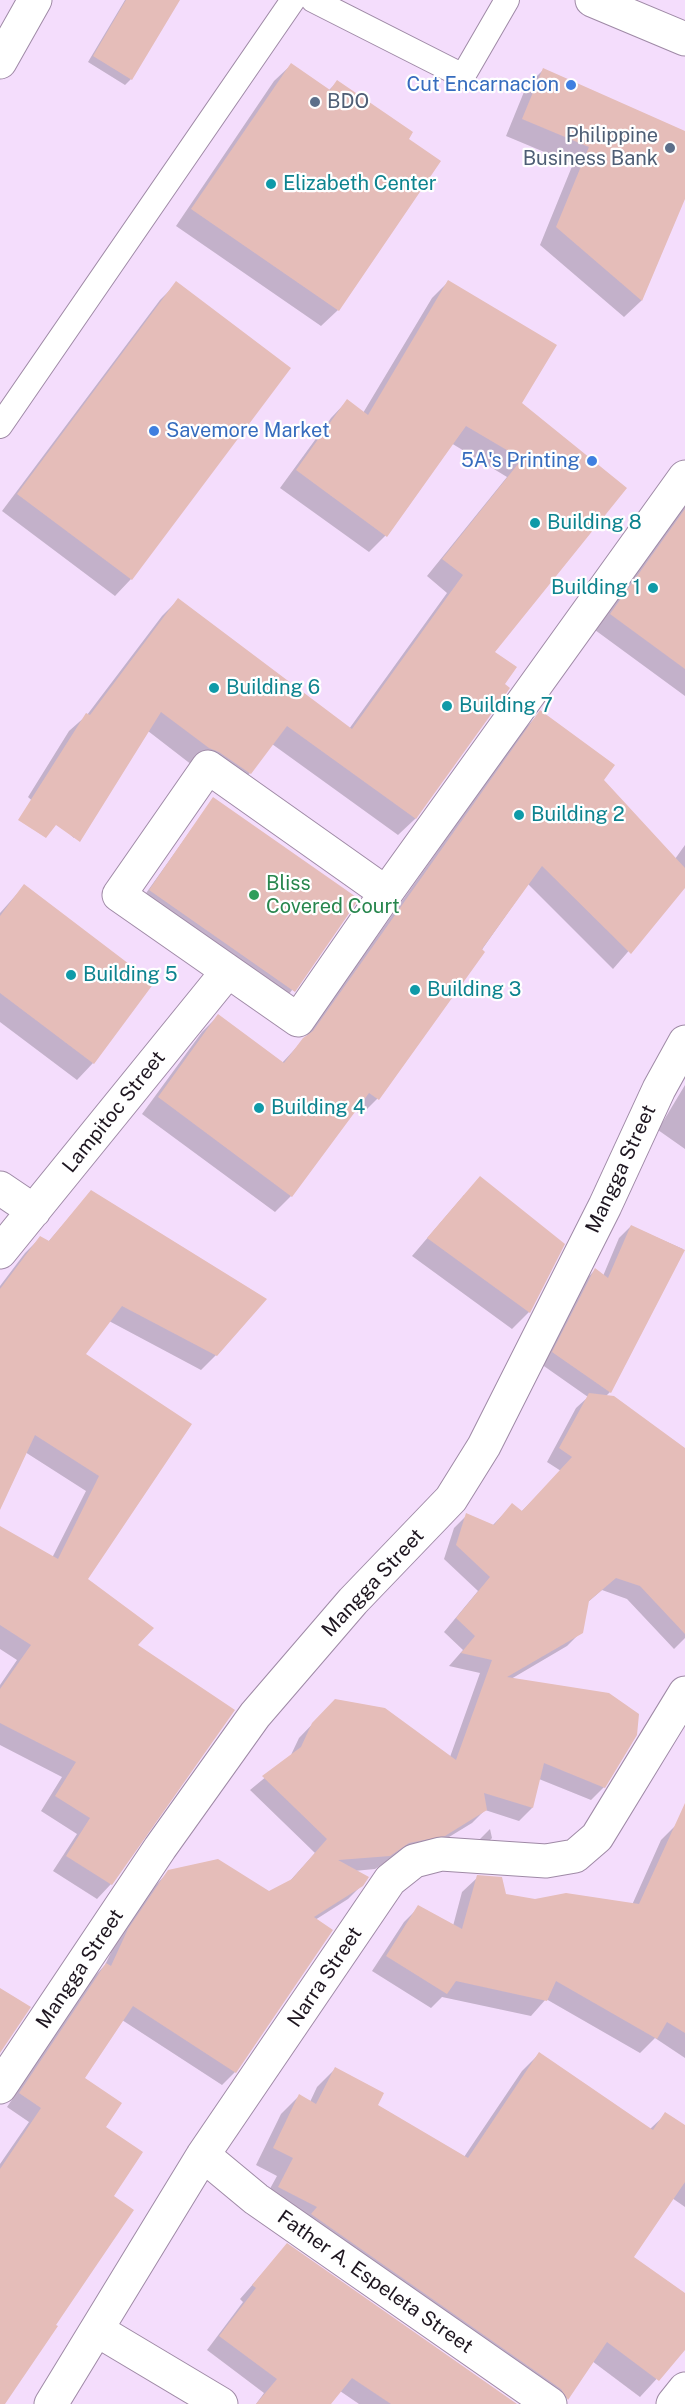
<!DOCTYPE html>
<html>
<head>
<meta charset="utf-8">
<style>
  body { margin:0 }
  canvas { display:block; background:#f4ddfc }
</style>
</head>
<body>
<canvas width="685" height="2404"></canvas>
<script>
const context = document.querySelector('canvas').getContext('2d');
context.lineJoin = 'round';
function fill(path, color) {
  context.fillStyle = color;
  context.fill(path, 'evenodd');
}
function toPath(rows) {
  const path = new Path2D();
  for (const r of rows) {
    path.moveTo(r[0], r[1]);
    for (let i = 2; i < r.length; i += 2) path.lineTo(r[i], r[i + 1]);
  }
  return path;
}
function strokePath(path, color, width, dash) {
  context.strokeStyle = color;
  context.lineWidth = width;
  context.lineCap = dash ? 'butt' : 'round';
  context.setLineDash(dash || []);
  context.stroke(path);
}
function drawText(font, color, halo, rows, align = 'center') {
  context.font = font + ' "Public Sans",sans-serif';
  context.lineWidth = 4.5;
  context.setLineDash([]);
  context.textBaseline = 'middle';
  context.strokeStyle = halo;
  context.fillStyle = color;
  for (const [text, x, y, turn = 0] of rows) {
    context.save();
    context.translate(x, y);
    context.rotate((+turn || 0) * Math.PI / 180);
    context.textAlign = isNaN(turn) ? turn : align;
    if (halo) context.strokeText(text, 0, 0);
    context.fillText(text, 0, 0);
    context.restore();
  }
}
const shadow = toPath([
  [125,0,178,0,131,79,125,85,88,62],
  [291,65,328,91,337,82,338,310,321,326,176,226,274,81],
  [543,70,685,132,685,195,641,301,624,317,540,245,573,164,506,136,526,87],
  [448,282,521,404,625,488,493,652,503,685,508,689,415,819,398,835,272,744,250,773,233,790,192,765,148,731,74,838,28,797,69,731,87,715,162,616,178,600,349,729,447,593,427,576,507,477,451,443,385,536,369,552,280,488,331,418,347,401,363,413,432,298],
  [177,283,131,579,115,596,2,511,160,300],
  [685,505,685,696,595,630],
  [541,712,675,859,685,845,685,886,613,969,528,884,377,1099,361,1115,354,1110,291,1196,275,1212,142,1114,202,1032,218,1016,282,1063,305,1038,524,729],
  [213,799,357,899,287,997,144,896],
  [24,886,93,1063,77,1080,0,1022,0,913],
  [685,1085,685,1149,658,1130],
  [91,1192,216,1355,201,1370,109,1321,84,1354,190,1424,86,1579,136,1646,111,1884,97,1899,53,1871,77,1834,41,1811,62,1777,0,1745,0,1685,17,1660,0,1649,0,1527,52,1558,86,1491,25,1452,0,1477,0,1286,25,1253,40,1238,48,1242],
  [464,1195,563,1244,529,1312,512,1329,412,1256],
  [631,1226,683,1249,610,1392,606,1396,685,1487,685,1638,674,1649,627,1599,602,1590,588,1602,581,1632,567,1646,511,1679,604,1787,591,1800,539,1779,532,1808,519,1821,485,1810,472,1823,431,1848,395,1856,375,1869,354,1871,362,1885,348,1899,315,1920,235,2072,222,2085,122,2020,83,2079,104,2128,112,2196,3,2404,0,2404,0,2164,29,2122,7,2107,93,1978,105,1965,115,1944,155,1886,168,1872,269,1893,289,1882,315,1853,250,1790,290,1757,299,1738,322,1714,450,1757,480,1673,449,1666,463,1650,444,1632,478,1591,444,1559,454,1528,467,1515,492,1526,512,1505,521,1512,561,1471,547,1462,576,1408,588,1397,541,1364,583,1282,595,1270,603,1276,619,1238],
  [676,1825,685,1829,685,2058,655,2038,640,2053,546,1999,531,2016,442,1997,431,2008,372,1971,404,1922,419,1907,453,1926,462,1892,478,1877,505,1895,535,1901,632,1905,661,1840],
  [490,1829,492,1838,476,1855,475,1844],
  [539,2054,650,2129,666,2114,685,2127,685,2207,672,2198,632,2257,685,2307,685,2348,640,2397,592,2361,562,2404,261,2205,277,2176,256,2165,281,2114,299,2096,310,2102,317,2087,335,2069,376,2106,464,2157,522,2071],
  [287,2245,515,2404,359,2404,340,2391,329,2404,256,2404,264,2393,207,2350,243,2302,240,2299]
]);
const building = toPath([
  [126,0,180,0,132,80,93,56],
  [291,63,330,90,337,80,413,132,409,139,441,161,339,311,191,209],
  [543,68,685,131,685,199,642,301,556,227,589,147,522,119],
  [448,280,557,345,522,403,627,488,495,652,517,667,505,684,510,688,416,819,287,726,251,774,219,752,209,748,161,712,80,842,56,825,46,838,18,820,86,713,90,715,178,598,352,729,463,575,442,559,522,459,466,426,387,537,296,470,347,399,368,415],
  [176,281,291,368,132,580,17,494],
  [685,509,685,669,610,614],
  [540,710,615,765,604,780,685,868,685,888,631,954,542,866,482,949,485,952,379,1100,369,1093,292,1197,158,1097,218,1014,284,1063,303,1038,313,1031],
  [213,797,359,899,295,992,149,890],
  [24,884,154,983,94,1064,0,993,0,916],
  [480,1176,565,1244,530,1313,427,1238],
  [91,1190,267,1299,217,1356,122,1306,86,1354,192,1424,88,1579,154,1628,138,1645,235,1710,112,1885,66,1856,90,1818,55,1796,76,1762,0,1723,0,1689,31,1645,0,1625,0,1526,58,1559,99,1476,35,1435,0,1510,0,1289,40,1236,49,1241],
  [631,1225,685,1250,611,1393,552,1352,595,1268,608,1278],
  [589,1393,614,1396,685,1448,685,1634,640,1586,616,1578,589,1601,583,1633,507,1677,609,1693,639,1714,637,1735,605,1788,544,1763,533,1808,484,1793,487,1810,445,1836,409,1843,390,1856,338,1860,369,1877,363,1886,314,1917,333,1930,236,2073,133,2006,85,2078,122,2103,106,2127,143,2152,114,2196,134,2210,56,2325,58,2326,5,2404,0,2404,0,2169,41,2108,19,2093,106,1963,111,1966,128,1929,168,1870,218,1859,269,1891,292,1879,327,1839,262,1776,301,1747,312,1723,335,1699,385,1708,456,1760,492,1660,461,1653,475,1636,456,1618,490,1577,456,1545,466,1513,494,1525,512,1503,522,1511,572,1457,559,1448],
  [685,1803,685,2033,667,2022,657,2039,556,1981,547,2001,456,1981,447,1994,386,1956,418,1905,462,1929,477,1875,502,1877,506,1894,535,1899,566,1893,639,1904],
  [0,1988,31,2007,0,2053],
  [539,2052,653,2130,665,2112,685,2125,685,2182,634,2257,685,2293,685,2350,659,2381,607,2342,568,2400,561,2389,311,2214,317,2207,278,2187,293,2158,273,2148,299,2094,316,2104,335,2067,384,2093,378,2105,468,2158],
  [287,2243,517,2404,391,2404,352,2378,331,2404,256,2404,277,2379,219,2336,256,2288,252,2285]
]);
const lane = toPath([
  [313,0,463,76,507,0],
  [0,426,293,0]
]);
const street = toPath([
  [0,62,35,0],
  [386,893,208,767,119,895,298,1020,386,893,685,477],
  [0,1188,34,1211],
  [0,1252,228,971],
  [0,2087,160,1848,255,1715,353,1601,451,1499,484,1446,605,1206,659,1089,685,1042],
  [203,2155,256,2199,550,2404],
  [97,2330,221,2404],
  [51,2404,203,2155,390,1880,414,1861,441,1854,546,1861,575,1856,597,1837,685,1693]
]);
const secondary = toPath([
  [673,2404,685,2389]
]);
const highway = toPath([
  [592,0,685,39]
]);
const markers = [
  [571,85,6,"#3f7fe0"],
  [315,102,6,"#5c6f8a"],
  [670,148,6,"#5c6f8a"],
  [271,184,6,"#0f9aa8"],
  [154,431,6,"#3f7fe0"],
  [592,461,6,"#3f7fe0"],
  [535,523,6,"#0f9aa8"],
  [653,588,6,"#0f9aa8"],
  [214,688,6,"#0f9aa8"],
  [447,706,6,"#0f9aa8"],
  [519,815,6,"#0f9aa8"],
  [254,895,6,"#2e9e5b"],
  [71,975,6,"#0f9aa8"],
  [415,990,6,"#0f9aa8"],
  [259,1108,6,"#0f9aa8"]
];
const shopNames = [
  ["Cut Encarnacion",559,85],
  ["Savemore Market",166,431,"left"],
  ["5A's Printing",580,461]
];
const serviceNames = [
  ["BDO",327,102],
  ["Philippine",658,136,"right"],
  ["Business Bank",658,159,"right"]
];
const cultureNames = [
  ["Elizabeth Center",283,184],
  ["Building 8",547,523],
  ["Building 1",641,588,"right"],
  ["Building 6",226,688],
  ["Building 7",459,706],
  ["Building 2",531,815],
  ["Building 5",83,975],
  ["Building 3",427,990],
  ["Building 4",271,1108]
];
const leisureNames = [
  ["Bliss",266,884],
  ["Covered Court",266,907]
];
const streetNames = [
  ["Lampitoc Street",114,1112,-51],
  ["Mangga Street",621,1169,-65],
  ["Mangga Street",373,1583,-47],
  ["Mangga Street",80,1969,-56],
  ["Narra Street",325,1977,-56],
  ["Father A. Espeleta Street",375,2282,35]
];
fill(shadow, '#0003');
fill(building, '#e5bdb9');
strokePath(lane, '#9f8aa6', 26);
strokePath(street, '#9f8aa6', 35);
strokePath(secondary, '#9f8aa6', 35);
strokePath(highway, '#9f8aa6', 35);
strokePath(lane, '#fff', 24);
strokePath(street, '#fff', 33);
strokePath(secondary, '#fff', 33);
strokePath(highway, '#fff', 33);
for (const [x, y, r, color] of markers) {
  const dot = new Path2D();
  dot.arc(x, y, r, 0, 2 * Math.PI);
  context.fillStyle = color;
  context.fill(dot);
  strokePath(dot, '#fff', 2);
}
drawText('20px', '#366cbe', '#fff', shopNames, 'right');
drawText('20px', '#4e5e75', '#fff', serviceNames, 'left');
drawText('20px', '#0d838f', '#fff', cultureNames, 'left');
drawText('20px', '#27864d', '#fff', leisureNames, 'left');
drawText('20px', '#1e1620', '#fff', streetNames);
</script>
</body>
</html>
